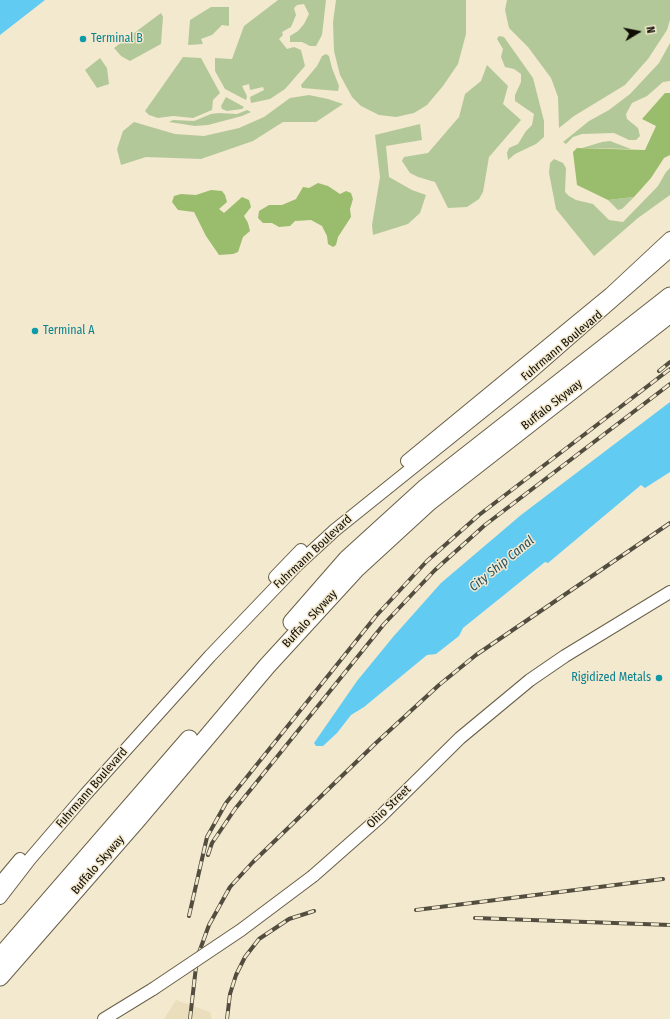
<!DOCTYPE html>
<html>
<head>
<meta charset="utf-8">
<style>
  body { margin:0 }
  #map { position:relative; width:670px; height:1019px; overflow:hidden; background:#f3e9cf; font-family:"Fira Sans Condensed",sans-serif }
  canvas { display:block }
  .north { position:absolute; left:618px; top:12px; width:40px; height:40px; -webkit-text-stroke:3px #f3e9cf; paint-order:stroke; rotate:80deg; font-size:11px; font-weight:700; line-height:16px; text-align:center; color:#0f0c04 }
  .north::after { content:''; display:block; margin:auto; width:14px; height:18px; background:#0f0c04; clip-path:polygon(50% 0,100% 100%,50% 72%,0 100%) }
</style>
</head>
<body>
<div id="map">
<canvas width="670" height="1019"></canvas>
<div class="north">N</div>
</div>
<script>
const context = document.querySelector('canvas').getContext('2d');
context.lineJoin = 'round';
function fill(path, color) {
  context.fillStyle = color;
  context.fill(path, 'evenodd');
}
function toPath(rows) {
  const path = new Path2D();
  for (const r of rows) {
    path.moveTo(r[0], r[1]);
    for (let i = 2; i < r.length; i += 2) path.lineTo(r[i], r[i + 1]);
  }
  return path;
}
function strokePath(path, color, width, dash) {
  context.strokeStyle = color;
  context.lineWidth = width;
  context.lineCap = dash ? 'butt' : 'round';
  context.setLineDash(dash || []);
  context.stroke(path);
}
function drawText(font, color, halo, rows, align = 'center') {
  context.font = font + ' "Fira Sans Condensed",sans-serif';
  context.lineWidth = 3;
  context.setLineDash([]);
  context.textBaseline = 'middle';
  context.strokeStyle = halo;
  context.fillStyle = color;
  for (const [text, x, y, turn = 0] of rows) {
    context.save();
    context.translate(x, y);
    context.rotate((+turn || 0) * Math.PI / 180);
    context.textAlign = isNaN(turn) ? turn : align;
    if (halo) context.strokeText(text, 0, 0);
    context.fillText(text, 0, 0);
    context.restore();
  }
}
const built = toPath([
  [176,1000,210,1012,212,1019,164,1019]
]);
const green = toPath([
  [278,0,326,0,322,35,316,46,310,46,302,42,290,42,290,36,298,31,304,24,309,14,304,4,297,5,294,8,296,15,291,27,282,32,283,35,279,39,287,49,294,47,301,50,305,66,285,89,270,99,251,103,250,97,264,90,263,87,250,90,249,84,242,86,247,96,246,100,225,89,215,71,215,58,232,59,244,26],
  [336,0,466,0,466,34,458,64,443,86,427,105,414,113,396,117,379,115,361,106,352,97,340,75,334,51,333,22],
  [507,0,670,0,670,20,667,30,648,59,625,85,574,116,559,128,558,97,551,78,528,47,509,28,505,10],
  [211,7,229,7,229,26,222,25,212,35,201,39,203,44,188,45,190,20],
  [161,13,163,17,161,44,130,61,121,56,114,48],
  [499,36,504,37,533,78,544,121,544,137,536,144,515,154,508,160,507,153,509,148,518,144,526,131,532,125,534,114,515,101,515,95,521,82,521,74,514,69,505,67,501,57,503,49,497,39],
  [670,43,670,81,663,82,647,96,632,103,626,114,627,119,638,128,640,136,636,140,629,140,614,133,582,134,573,137,566,144,563,142,589,121,609,110,630,94,659,63],
  [326,54,329,56,332,68,339,86,338,91,302,88,301,85,317,66,322,56],
  [183,57,201,58,220,93,213,100,212,110,193,118,173,116,158,118,149,115,145,111],
  [100,58,107,68,109,84,97,88,85,70],
  [487,65,508,86,503,104,521,120,489,157,483,192,479,199,467,207,448,208,435,182,418,177,410,173,402,161,404,157,428,153,459,117,465,94,481,81],
  [309,95,328,99,343,104,316,122,283,122,253,141,201,159,146,157,121,165,117,149,123,131,134,122,175,134,204,136,239,128,264,117,290,98],
  [226,97,244,107,242,109,227,111,222,109,221,106],
  [247,110,251,112,242,116,208,125,195,126,169,122,173,120,194,121,211,114,219,113,237,114],
  [420,124,422,140,386,146,389,177,412,190,426,195,420,213,408,224,373,235,372,225,380,177,375,135],
  [610,141,631,149,582,148,602,142],
  [554,159,563,163,566,168,565,192,569,196,576,200,593,204,609,220,623,222,658,186,666,172,670,168,670,195,638,218,594,256,556,209,549,173,550,163],
  [634,197,622,209,618,210,608,200]
]);
const forest = toPath([
  [665,93,670,93,670,155,664,158,651,178,634,197,608,200,577,185,573,152,577,148,645,150,656,126,642,119],
  [318,183,328,186,340,194,346,191,351,193,353,199,350,209,351,217,338,237,336,245,333,247,328,244,327,236,322,226,311,220,295,221,290,226,279,227,272,223,263,223,258,218,259,211,269,205,282,205,296,199,303,187,309,188],
  [211,190,222,191,225,195,227,202,219,209,224,213,242,197,249,200,251,207,244,216,248,223,250,231,243,237,238,252,233,254,219,255,206,236,194,212,178,210,172,202,174,196,181,194,196,195]
]);
const water = toPath([
  [0,0,45,0,0,35],
  [670,402,670,472,645,488,641,485,548,563,545,562,463,628,459,636,436,654,427,655,364,707,351,715,337,733,323,746,316,746,314,743,357,681,393,637,441,583,521,515]
]);
const tertiary = toPath([
  [407,461,610,294,670,238],
  [275,577,301,550],
  [313,876,380,817,460,738,530,680,565,656,670,592],
  [0,883,20,859],
  [0,898,30,859,85,795,210,656,298,564,335,530,528,375,670,251],
  [104,1019,153,989]
]);
const motorway = toPath([
  [292,622,347,559,425,488,670,296],
  [0,957,189,739],
  [0,977,137,820,267,666,356,569,429,502,670,314]
]);
const rail = toPath([
  [659,371,670,362],
  [208,855,212,843,235,809,384,624,435,570,485,525,670,384],
  [416,910,663,879],
  [189,916,207,837,226,803,376,616,427,561,479,515,670,369],
  [475,918,670,925],
  [190,1019,197,958,209,925,230,887,253,862,377,742,439,685,476,655,670,523],
  [227,1019,230,994,236,975,245,957,259,939,289,919,314,911]
]);
const tertiaryBridge = toPath([
  [153,989,241,930,313,876]
]);
const markers = [
  [83,39,4,"#0f9aa8"],
  [35,331,4,"#0f9aa8"],
  [659,678,4,"#0f9aa8"]
];
const cultureNames = [
  ["Terminal B",91,39],
  ["Terminal A",43,331],
  ["Rigidized Metals",651,678,"right"]
];
const streetNames = [
  ["Fuhrmann Boulevard",562,346,-40],
  ["Buffalo Skyway",552,405,-38],
  ["Fuhrmann Boulevard",313,552,-43],
  ["Buffalo Skyway",310,619,-47],
  ["Fuhrmann Boulevard",92,788,-49],
  ["Ohio Street",389,807,-44],
  ["Buffalo Skyway",98,865,-49]
];
const waterNames = [
  ["City Ship Canal",502,564,-39]
];
fill(built, '#eadebc');
fill(green, '#b3c899');
fill(forest, '#9abc6d');
fill(water, '#61cbf2');
strokePath(tertiary, '#685f48', 14);
strokePath(motorway, '#685f48', 19);
strokePath(tertiary, '#fff', 12);
strokePath(motorway, '#fff', 17);
strokePath(rail, '#524d3f', 4);
strokePath(rail, '#f3e9cf', 2.5, [8]);
strokePath(tertiaryBridge, '#685f48', 14, []);
strokePath(tertiaryBridge, '#fff', 12);
for (const [x, y, r, color] of markers) {
  const dot = new Path2D();
  dot.arc(x, y, r, 0, 2 * Math.PI);
  context.fillStyle = color;
  context.fill(dot);
  strokePath(dot, '#f3e9cf', 1.5);
}
drawText('12px', '#0d838f', '#f3e9cf', cultureNames, 'left');
drawText('12px', '#0f0c04', '#f3e9cf', streetNames);
drawText('italic 13px', '#255263', '#f3e9cf', waterNames);
</script>
</body>
</html>
